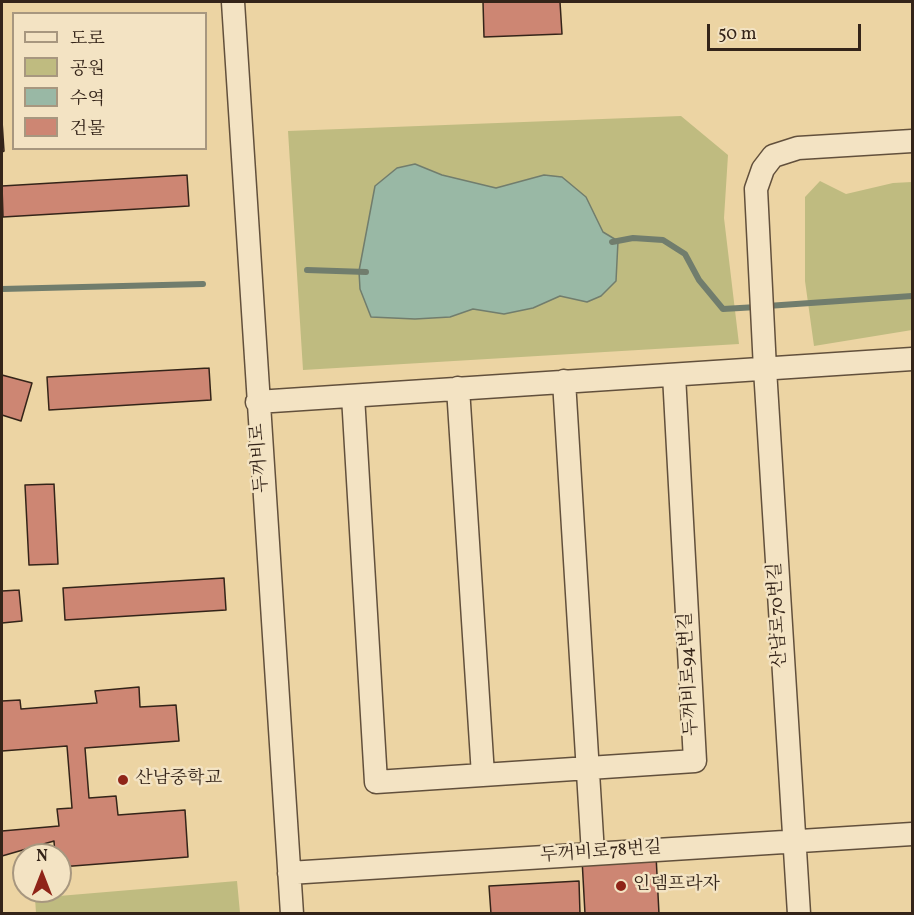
<!DOCTYPE html>
<html>
<head>
<meta charset="utf-8">
<style>
  body { margin:0 }
  #map { position:relative; width:914px; height:915px; overflow:hidden; background:#ecd4a3; font-family:Vollkorn,"Noto Serif KR",serif }
  canvas { display:block }
  .frame { position:absolute; inset:0; border:3px solid #342419; pointer-events:none }
  .legend { position:absolute; left:12px; top:12px; width:195px; height:138px; box-sizing:border-box; background:#f3e3c3; border:2px solid #a7977f; margin:0; padding:8px 10px; list-style:none; font-size:18px; color:#342419 }
  .legend li { display:flex; align-items:center; gap:12px; height:30px }
  .legend b { width:30px; border:2px solid #a7977f }
  .north { position:absolute; left:12px; top:843px; width:60px; height:60px; box-sizing:border-box; background:#f3e3c3; border:2px solid #a7977f; border-radius:50%; rotate:0deg; font-size:16px; font-weight:700; line-height:24px; text-align:center; color:#342419 }
  .north::after { content:''; display:block; margin:auto; width:21px; height:27px; background:#8f2418; clip-path:polygon(50% 0,100% 100%,50% 72%,0 100%) }
  .scale { position:absolute; left:707px; top:24px; width:154px; height:27px; box-sizing:border-box; border:3px solid #342419; border-top:0; padding-left:8px; font-size:18px; line-height:21px; white-space:nowrap; color:#342419; -webkit-text-stroke:4px #f3e3c3; paint-order:stroke }
</style>
</head>
<body>
<div id="map">
<canvas width="914" height="915"></canvas>
<div class="frame"></div>
<ul class="legend">
<li><b style="height:8px;background:#f3e3c3"></b>도로</li>
<li><b style="height:16px;background:#bfbb80"></b>공원</li>
<li><b style="height:16px;background:#99b8a5"></b>수역</li>
<li><b style="height:16px;background:#cd8673"></b>건물</li>
</ul>
<div class="north">N</div>
<div class="scale">50 m</div>
</div>
<script>
const context = document.querySelector('canvas').getContext('2d');
context.lineJoin = 'round';
function fill(path, color) {
  context.fillStyle = color;
  context.fill(path, 'evenodd');
}
function toPath(rows) {
  const path = new Path2D();
  for (const r of rows) {
    path.moveTo(r[0], r[1]);
    for (let i = 2; i < r.length; i += 2) path.lineTo(r[i], r[i + 1]);
  }
  return path;
}
function strokePath(path, color, width, dash) {
  context.strokeStyle = color;
  context.lineWidth = width;
  context.lineCap = dash ? 'butt' : 'round';
  context.setLineDash(dash || []);
  context.stroke(path);
}
function drawText(font, color, halo, rows, align = 'center') {
  context.font = font + ' Vollkorn,"Noto Serif KR",serif';
  context.lineWidth = 5;
  context.setLineDash([]);
  context.textBaseline = 'middle';
  context.strokeStyle = halo;
  context.fillStyle = color;
  for (const [text, x, y, turn = 0] of rows) {
    context.save();
    context.translate(x, y);
    context.rotate((+turn || 0) * Math.PI / 180);
    context.textAlign = isNaN(turn) ? turn : align;
    if (halo) context.strokeText(text, 0, 0);
    context.fillText(text, 0, 0);
    context.restore();
  }
}
const green = toPath([
  [681,116,728,155,724,218,739,344,303,370,288,131],
  [820,181,846,194,893,183,912,182,912,330,814,346,805,281,805,197],
  [237,881,240,913,36,913,35,898]
]);
const water = toPath([
  [415,164,442,175,496,188,544,175,562,177,586,197,603,232,618,241,616,281,601,296,587,302,560,296,533,308,504,314,473,309,450,317,415,319,371,317,360,289,359,271,375,186,397,168,415,164]
]);
const stream = toPath([
  [612,242,633,238,663,240,685,254,699,280,723,309,757,307],
  [307,270,366,272],
  [2,289,203,284],
  [767,306,912,296]
]);
const building = toPath([
  [483,2,560,2,562,34,484,37,483,2],
  [2,121,4,151,2,152,2,121],
  [187,175,189,206,3,217,2,186,187,175],
  [209,368,211,400,49,410,47,377,209,368],
  [2,375,32,383,21,421,2,415,2,375],
  [54,484,58,564,29,565,25,485,54,484],
  [224,578,226,610,65,620,63,588,224,578],
  [19,590,22,621,2,623,2,591,19,590],
  [139,687,140,707,176,705,179,741,85,748,89,798,116,796,118,815,185,810,188,857,60,867,60,855,55,855,54,841,2,856,2,831,59,826,57,809,72,808,67,746,2,751,2,701,20,700,21,709,97,703,95,691,139,687],
  [656,855,659,914,585,914,582,859,656,855],
  [579,881,580,914,491,914,489,886,579,881]
]);
const minor = toPath([
  [233,2,292,914],
  [564,381,593,854],
  [458,388,483,775],
  [353,396,376,782,695,761,674,375],
  [257,402,912,359],
  [289,873,912,834],
  [799,914,765,369,756,189,763,169,773,156,798,148,912,141]
]);
const markers = [
  [123,780,6,"#8f2418"],
  [621,886,6,"#8f2418"]
];
const streetNames = [
  ["두꺼비로",261,458,-94],
  ["산남로70번길",779,615,-93],
  ["두꺼비로94번길",690,674,-93],
  ["두꺼비로78번길",601,853,-4]
];
const poiNames = [
  ["산남중학교",135,780],
  ["인뎀프라자",633,886]
];
fill(green, '#bfbb80');
fill(water, '#99b8a5');
strokePath(water, '#717d6d', 1.5);
strokePath(stream, '#717d6d', 6);
fill(building, '#cd8673');
strokePath(building, '#342419', 1.5);
strokePath(minor, '#62503c', 25);
strokePath(minor, '#f3e3c3', 22);
for (const [x, y, r, color] of markers) {
  const dot = new Path2D();
  dot.arc(x, y, r, 0, 2 * Math.PI);
  context.fillStyle = color;
  context.fill(dot);
  strokePath(dot, '#f3e3c3', 2);
}
drawText('18px', '#342419', '#f3e3c3', streetNames);
drawText('18px', '#342419', '#f3e3c3', poiNames, 'left');
</script>
</body>
</html>
